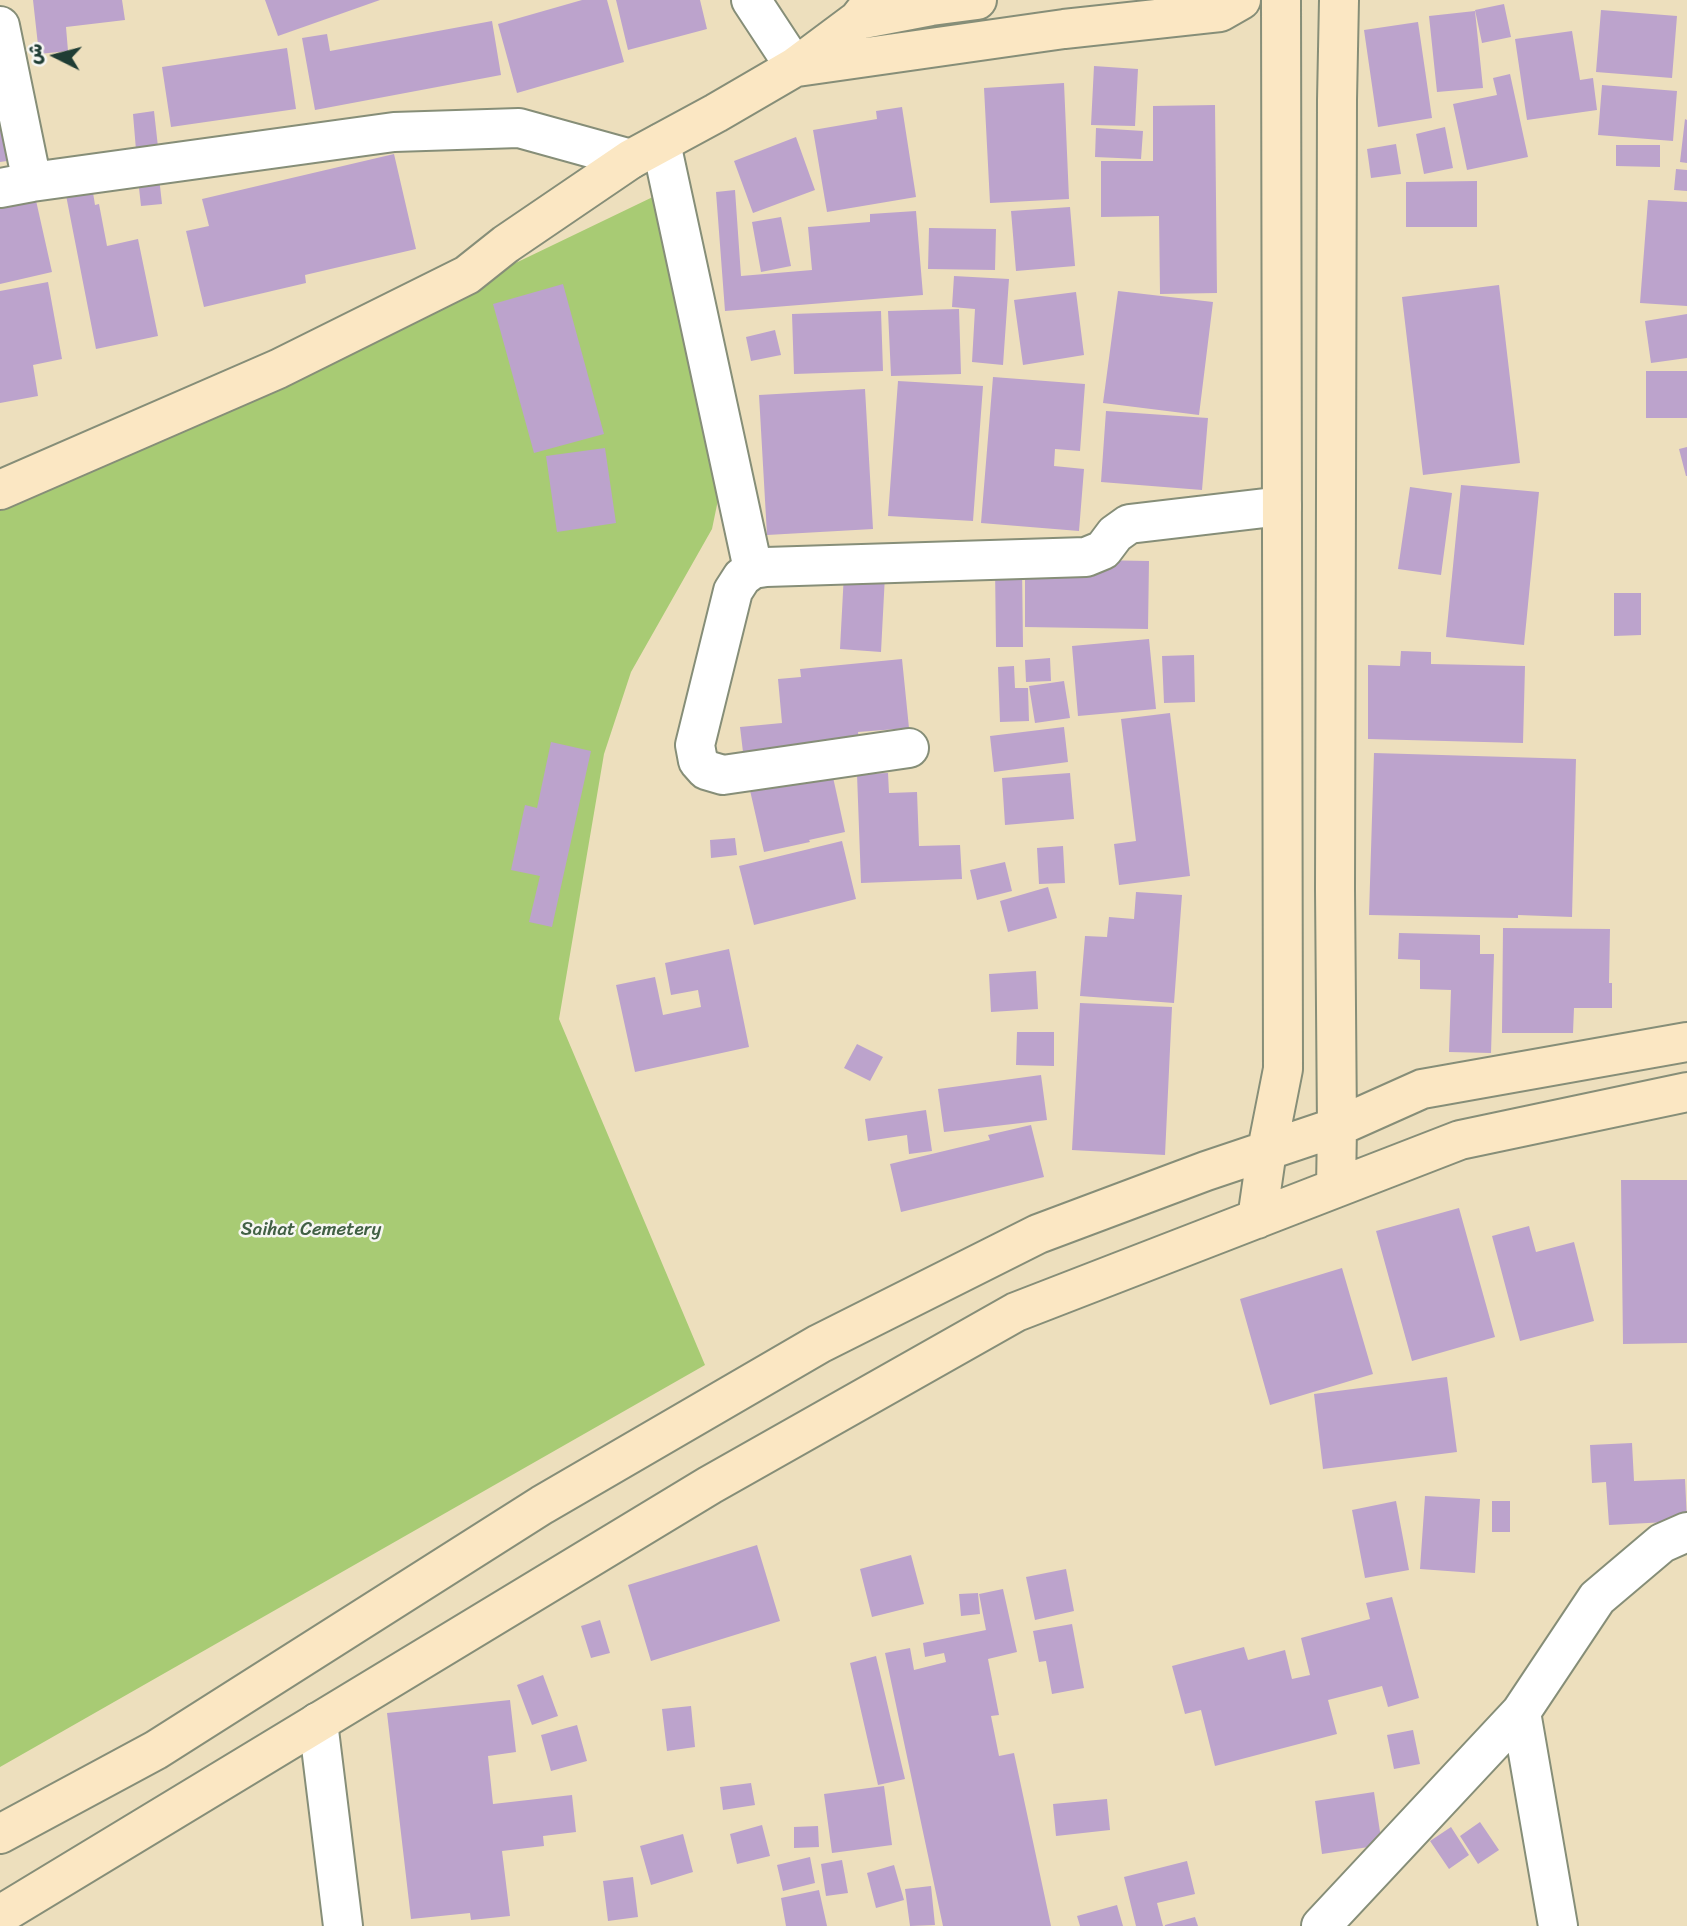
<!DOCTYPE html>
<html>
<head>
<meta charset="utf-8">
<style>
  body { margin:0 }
  #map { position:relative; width:1687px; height:1926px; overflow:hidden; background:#eddfbd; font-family:Sriracha,"Playpen Sans Arabic",sans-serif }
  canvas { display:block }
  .north { position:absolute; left:21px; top:21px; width:70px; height:70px; -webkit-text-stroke:5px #f6f6f2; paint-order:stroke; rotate:276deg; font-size:19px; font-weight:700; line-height:28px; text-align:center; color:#1f3d34 }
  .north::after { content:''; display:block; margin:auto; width:24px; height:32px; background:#1f3d34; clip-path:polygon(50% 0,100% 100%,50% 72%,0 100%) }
</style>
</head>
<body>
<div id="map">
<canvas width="1687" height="1926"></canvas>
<div class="north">ش</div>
</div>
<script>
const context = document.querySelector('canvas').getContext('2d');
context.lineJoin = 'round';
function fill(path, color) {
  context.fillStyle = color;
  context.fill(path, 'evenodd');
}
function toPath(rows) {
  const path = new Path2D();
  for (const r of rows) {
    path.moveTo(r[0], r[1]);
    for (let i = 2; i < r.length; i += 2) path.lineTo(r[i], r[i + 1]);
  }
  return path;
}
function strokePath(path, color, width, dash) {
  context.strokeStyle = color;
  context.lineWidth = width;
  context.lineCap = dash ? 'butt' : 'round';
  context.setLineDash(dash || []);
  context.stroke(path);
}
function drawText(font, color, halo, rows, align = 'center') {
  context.font = font + ' Sriracha,sans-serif';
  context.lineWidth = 5;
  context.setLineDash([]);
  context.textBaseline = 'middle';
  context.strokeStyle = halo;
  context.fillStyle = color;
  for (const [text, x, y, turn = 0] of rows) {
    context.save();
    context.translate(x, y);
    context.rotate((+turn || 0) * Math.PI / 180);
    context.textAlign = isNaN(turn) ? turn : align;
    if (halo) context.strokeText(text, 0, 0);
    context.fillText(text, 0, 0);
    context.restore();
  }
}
const green = toPath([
  [659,194,724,471,712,529,631,672,604,754,559,1019,705,1365,0,1767,0,511]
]);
const building = toPath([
  [33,0,122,0,125,20,66,27,68,51,39,54],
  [265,0,380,0,278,36],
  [582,0,607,0,624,62,517,93,498,24],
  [616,0,700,0,707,29,628,50],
  [1504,4,1511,37,1482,43,1475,10],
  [1601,10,1677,16,1672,78,1596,72],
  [1475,11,1483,88,1437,92,1429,16],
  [492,21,501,75,315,110,302,38,327,34,330,51],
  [1418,22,1432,118,1378,127,1364,30],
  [1572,31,1580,80,1593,78,1597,110,1527,120,1515,39],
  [287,48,296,109,171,127,162,67],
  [1094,66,1138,69,1135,126,1091,125],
  [0,74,14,160,0,162],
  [1510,74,1528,157,1467,170,1453,104,1497,95,1493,78],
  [1064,83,1069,199,990,203,984,88],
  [1602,85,1677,91,1673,141,1598,135],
  [1215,105,1217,293,1160,294,1159,216,1101,217,1101,161,1153,161,1153,106],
  [902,107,916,197,827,212,813,130,877,119,876,111],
  [154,111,158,147,136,150,133,114],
  [1685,119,1687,120,1687,163,1680,162],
  [1445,127,1453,168,1424,174,1416,134],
  [1096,128,1143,131,1141,159,1095,157],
  [796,137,815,190,753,213,734,161],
  [1396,144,1401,174,1371,178,1367,149],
  [1616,145,1660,145,1660,167,1616,166],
  [394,154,416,249,305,275,306,283,204,307,186,231,209,226,202,199],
  [158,168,162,204,141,206,137,170],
  [1676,169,1687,170,1687,191,1674,190],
  [91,180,95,205,99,204,107,246,138,239,158,336,96,349,64,185],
  [1477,181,1477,227,1406,227,1406,182],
  [735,190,741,276,812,270,808,227,870,222,870,214,916,211,923,295,725,311,716,192],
  [35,196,52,272,0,284,0,204],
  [1648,200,1687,202,1687,306,1640,303],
  [1070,207,1075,266,1016,271,1011,211],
  [781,217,791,266,761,272,752,222],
  [929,228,996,229,995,270,928,269],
  [954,276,1009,279,1003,365,972,362,975,309,952,307],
  [48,282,62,359,33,365,38,396,0,403,0,291],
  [563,284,604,434,534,453,493,304],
  [1499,285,1520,463,1423,475,1402,297],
  [1118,291,1213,302,1199,415,1103,403],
  [1076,292,1084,355,1023,365,1014,300],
  [959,309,961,374,891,376,888,311],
  [881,311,883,371,794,374,792,314],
  [1687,314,1687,358,1651,363,1645,321],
  [775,330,781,355,751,361,746,337],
  [1646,371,1687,371,1687,418,1646,418],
  [993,377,1085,384,1080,451,1055,449,1054,466,1084,469,1079,531,981,523],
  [898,381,983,386,973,521,888,516],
  [865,389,873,529,767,535,759,395],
  [1106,411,1208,418,1202,490,1101,482],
  [1687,447,1687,476,1686,476,1679,449],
  [605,448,616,523,557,532,546,456],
  [1461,485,1539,492,1524,645,1446,637],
  [1410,487,1452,493,1441,575,1398,569],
  [1093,560,1149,561,1148,629,1025,627,1025,577,1093,577],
  [995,566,1022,566,1023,647,996,647],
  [844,573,885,575,881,652,840,649],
  [1614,593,1641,593,1641,635,1614,636],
  [1149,639,1156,709,1078,716,1072,646],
  [1401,651,1431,652,1431,664,1525,666,1523,743,1368,739,1368,665,1400,666],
  [1194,655,1195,702,1164,703,1162,656],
  [1050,658,1051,681,1026,682,1025,660],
  [902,659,909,728,858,732,859,741,743,752,740,727,782,723,778,679,801,677,800,669],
  [1014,666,1015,688,1028,688,1029,721,1000,722,998,667],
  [1064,681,1070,718,1035,723,1029,686],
  [1170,713,1190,876,1119,885,1114,844,1136,841,1121,719],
  [1064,727,1068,762,994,772,990,736],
  [551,742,591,751,552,927,529,922,540,876,511,870,525,805,537,808],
  [1374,753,1576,759,1572,917,1518,915,1518,918,1369,915],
  [831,768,845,832,809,840,810,842,764,852,749,786],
  [888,773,889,793,917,792,919,846,960,845,962,879,861,883,857,774],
  [1070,773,1074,819,1005,825,1002,778],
  [735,838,737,855,711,858,710,840],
  [842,841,856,899,754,925,739,866],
  [1063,846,1065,883,1039,884,1037,848],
  [1005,862,1012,891,977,900,970,870],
  [1048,887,1057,918,1008,932,1000,901],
  [1136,892,1182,895,1174,1003,1080,996,1085,936,1107,937,1109,917,1134,919],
  [1503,928,1610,929,1609,983,1612,983,1612,1008,1574,1008,1573,1033,1502,1033],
  [1399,933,1480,935,1480,954,1494,954,1491,1053,1449,1052,1451,990,1420,989,1420,960,1398,959],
  [729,949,749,1047,635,1072,616,985,655,977,663,1015,701,1007,698,990,671,995,665,963],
  [1036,971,1038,1009,991,1012,989,974],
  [1080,1003,1172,1007,1165,1155,1072,1150],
  [1017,1032,1054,1032,1054,1066,1016,1065],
  [857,1044,883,1057,870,1081,844,1068],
  [1041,1075,1047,1120,944,1132,938,1089],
  [926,1110,932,1151,909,1154,907,1135,868,1141,865,1119],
  [1031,1125,1044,1177,901,1212,890,1164,990,1140,988,1135],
  [1621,1180,1687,1180,1687,1343,1623,1344],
  [1459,1208,1495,1337,1412,1361,1376,1231],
  [1529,1226,1536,1252,1574,1242,1594,1321,1520,1341,1492,1236],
  [1342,1268,1373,1374,1270,1405,1240,1299],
  [1447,1377,1457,1452,1323,1469,1314,1394],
  [1632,1443,1634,1481,1685,1479,1687,1521,1609,1525,1606,1482,1592,1483,1590,1445],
  [1425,1496,1480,1499,1475,1573,1420,1569],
  [1396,1501,1409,1570,1365,1578,1352,1510],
  [1492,1501,1510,1501,1510,1532,1492,1532],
  [757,1545,780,1621,651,1661,628,1585],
  [911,1555,924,1604,872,1617,860,1569],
  [1066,1569,1074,1611,1035,1620,1026,1577],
  [1003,1589,1017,1652,988,1659,999,1715,991,1716,999,1756,1014,1753,1051,1926,943,1926,885,1653,910,1648,914,1670,946,1662,944,1653,925,1657,923,1643,986,1630,979,1594],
  [978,1593,980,1614,961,1616,959,1594],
  [1392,1597,1419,1698,1388,1707,1382,1686,1328,1700,1337,1734,1215,1766,1201,1710,1185,1714,1172,1666,1244,1647,1248,1660,1285,1650,1292,1679,1310,1675,1301,1638,1370,1619,1366,1603],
  [600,1620,610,1653,591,1658,581,1626],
  [1072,1624,1084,1688,1052,1694,1046,1661,1039,1662,1033,1631],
  [876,1656,905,1779,878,1785,850,1663],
  [543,1675,558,1716,532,1725,517,1685],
  [510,1700,516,1752,488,1756,493,1804,572,1795,576,1832,543,1836,544,1846,502,1851,510,1916,471,1920,470,1913,411,1919,387,1713],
  [691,1706,695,1747,667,1751,662,1709],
  [577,1725,587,1761,551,1771,541,1735],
  [1413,1730,1420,1764,1394,1769,1387,1735],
  [751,1783,755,1805,723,1810,720,1787],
  [884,1786,892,1845,832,1853,824,1794],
  [1374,1792,1382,1845,1322,1854,1315,1801],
  [1107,1799,1110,1830,1056,1836,1053,1804],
  [1480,1822,1499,1850,1478,1864,1460,1836],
  [762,1825,770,1856,737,1864,730,1834],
  [818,1826,819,1847,794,1848,794,1827],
  [1451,1827,1469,1855,1449,1869,1430,1841],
  [683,1834,693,1872,651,1885,640,1846],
  [810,1857,815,1883,783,1891,777,1865],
  [842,1860,848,1893,826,1896,821,1864],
  [1187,1861,1195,1894,1157,1903,1163,1926,1136,1926,1124,1877],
  [894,1865,904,1900,876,1908,867,1873],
  [633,1877,638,1917,608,1921,603,1881],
  [931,1886,935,1925,910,1926,905,1889],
  [819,1890,827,1926,786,1926,781,1898],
  [1117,1905,1123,1926,1080,1926,1077,1916],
  [1195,1917,1198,1926,1165,1926,1165,1925]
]);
const street = toPath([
  [751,0,795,67],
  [0,26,32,182],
  [661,143,753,569],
  [0,188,32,182,394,132,519,128,631,159],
  [909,748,723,775,706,770,698,761,695,745,733,591,742,577,753,569,766,567,1086,557,1103,550,1115,534,1129,524,1282,506],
  [1521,1712,1558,1926],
  [318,1722,343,1926],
  [1321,1926,1521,1712,1597,1598,1662,1543,1687,1532]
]);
const secondary = toPath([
  [858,20,931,6,977,0],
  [797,67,1064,29,1220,12,1241,0],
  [0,490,278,369,467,275,506,244,631,159,716,113,795,67,858,20,874,0],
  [1336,1188,1337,1127,1335,889,1337,100,1339,0],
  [1257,1219,1267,1150,1283,1069,1281,0],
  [0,1834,156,1750,542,1505,819,1344,1038,1234,1206,1171,1337,1127,1422,1089,1687,1042],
  [0,1915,710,1485,1016,1312,1460,1140,1687,1092]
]);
const parkNames = [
  ["Saihat Cemetery",311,1230]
];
fill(green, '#a8cb74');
fill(building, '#bca3cc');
strokePath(street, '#868e78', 42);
strokePath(secondary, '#868e78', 42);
strokePath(street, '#fff', 38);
strokePath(secondary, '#fbe7c3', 38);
drawText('19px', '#416044', '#f6f6f2', parkNames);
</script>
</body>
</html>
